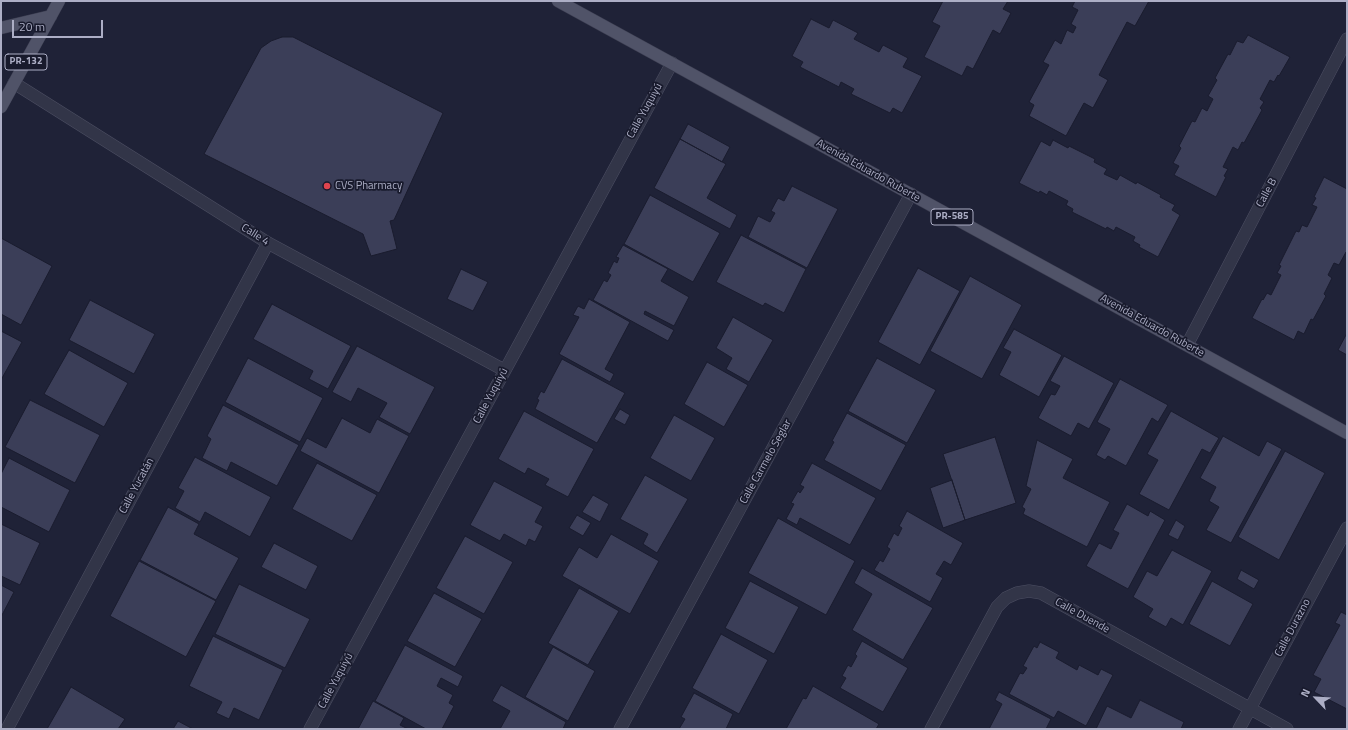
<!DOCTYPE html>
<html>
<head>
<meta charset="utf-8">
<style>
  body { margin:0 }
  #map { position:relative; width:1348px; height:730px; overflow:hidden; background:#1f2237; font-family:"Titillium Web",sans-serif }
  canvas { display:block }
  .frame { position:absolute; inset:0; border:2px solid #acaec5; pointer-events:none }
  .north { position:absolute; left:1296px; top:678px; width:40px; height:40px; -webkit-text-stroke:3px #181a2c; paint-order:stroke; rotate:295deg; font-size:11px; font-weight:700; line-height:16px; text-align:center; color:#acaec5 }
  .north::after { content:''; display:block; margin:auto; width:14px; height:18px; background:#acaec5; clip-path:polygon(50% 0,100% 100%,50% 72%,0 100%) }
  .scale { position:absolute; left:12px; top:20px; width:91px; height:18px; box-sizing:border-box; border:2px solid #acaec5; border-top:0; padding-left:5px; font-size:12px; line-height:14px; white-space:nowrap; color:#acaec5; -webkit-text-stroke:3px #181a2c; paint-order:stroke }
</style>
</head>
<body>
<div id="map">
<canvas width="1348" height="730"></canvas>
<div class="frame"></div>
<div class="north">N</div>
<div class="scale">20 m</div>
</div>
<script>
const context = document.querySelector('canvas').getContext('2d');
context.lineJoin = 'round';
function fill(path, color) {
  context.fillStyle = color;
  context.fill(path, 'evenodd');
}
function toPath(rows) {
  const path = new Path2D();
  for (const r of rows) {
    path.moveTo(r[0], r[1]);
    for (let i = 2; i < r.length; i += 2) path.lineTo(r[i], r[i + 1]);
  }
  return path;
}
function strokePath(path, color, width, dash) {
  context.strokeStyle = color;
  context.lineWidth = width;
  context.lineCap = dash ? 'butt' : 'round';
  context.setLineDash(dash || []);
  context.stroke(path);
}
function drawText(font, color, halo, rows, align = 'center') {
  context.font = font + ' "Titillium Web",sans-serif';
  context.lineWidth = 3.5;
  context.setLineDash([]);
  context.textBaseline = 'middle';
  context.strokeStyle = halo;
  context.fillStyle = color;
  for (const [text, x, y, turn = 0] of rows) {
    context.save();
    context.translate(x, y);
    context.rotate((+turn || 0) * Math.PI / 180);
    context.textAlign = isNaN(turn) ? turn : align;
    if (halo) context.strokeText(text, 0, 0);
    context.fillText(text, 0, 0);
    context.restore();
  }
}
const building = toPath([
  [943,1,1008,1,1003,9,1011,13,1000,34,993,30,973,69,967,66,962,76,924,57,940,26,932,22,943,1],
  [1075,1,1149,1,1135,26,1127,22,1099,75,1108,80,1093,108,1084,103,1066,136,1029,116,1034,105,1029,102,1049,65,1043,62,1055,40,1061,44,1067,30,1073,33,1076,27,1071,24,1078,10,1072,7,1075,1],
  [811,19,829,28,833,20,858,33,854,39,879,52,883,45,908,58,903,67,922,76,902,113,893,108,890,113,851,94,854,89,841,82,839,87,800,67,803,62,792,56,811,19],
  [1248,35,1290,57,1279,76,1278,75,1274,82,1270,80,1260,99,1264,102,1260,108,1262,110,1244,143,1242,142,1238,150,1233,147,1223,167,1228,169,1224,176,1226,177,1216,197,1174,175,1179,166,1173,163,1181,148,1179,146,1192,121,1195,122,1202,108,1207,111,1213,99,1208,96,1217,80,1215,78,1228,54,1230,55,1237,41,1243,43,1248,35],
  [282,37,293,37,443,113,394,220,390,221,397,249,371,256,363,234,204,154,261,48,271,41,282,37],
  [688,124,730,147,722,162,680,139,688,124],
  [680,139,726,164,707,198,737,215,730,229,654,188,680,139],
  [1053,140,1068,148,1069,146,1095,159,1094,162,1107,169,1104,174,1117,180,1120,175,1136,184,1137,182,1161,195,1160,197,1175,205,1172,210,1180,215,1158,257,1139,247,1140,245,1133,241,1135,237,1116,227,1114,231,1107,227,1106,229,1072,212,1073,209,1066,205,1068,201,1049,191,1047,195,1040,191,1039,193,1019,183,1041,141,1050,146,1053,140],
  [1324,177,1347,189,1347,253,1346,252,1339,265,1334,263,1328,275,1332,278,1324,294,1326,296,1313,320,1311,319,1304,334,1298,331,1294,340,1252,318,1262,299,1263,300,1267,293,1271,295,1281,275,1277,273,1281,266,1279,265,1296,231,1299,232,1302,225,1307,227,1317,207,1312,205,1316,198,1314,197,1324,177],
  [792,186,838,209,807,268,748,237,758,216,770,222,775,213,771,211,778,198,784,201,792,186],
  [650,195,720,233,693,282,624,244,650,195],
  [741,235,806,269,784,313,765,303,763,306,716,282,741,235],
  [1,238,52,266,21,325,1,314,1,238],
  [623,245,668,269,661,281,689,297,674,326,645,311,644,314,674,330,668,341,593,300,604,280,607,282,611,275,608,273,614,261,617,263,619,258,616,257,623,245],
  [918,268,960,291,920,365,878,342,918,268],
  [461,269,488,282,473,311,447,299,461,269],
  [970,276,1022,305,982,379,930,351,970,276],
  [589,299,630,322,605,369,614,374,610,382,559,354,579,317,573,315,578,306,584,309,589,299],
  [90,300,155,334,134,374,69,340,90,300],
  [272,304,351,346,328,389,309,379,313,371,253,339,272,304],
  [733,317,773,340,749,382,726,369,732,358,716,348,733,317],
  [1014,329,1062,355,1039,397,999,375,1011,352,1003,348,1014,329],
  [1,331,22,342,1,380,1,331],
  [1347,333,1347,355,1338,350,1347,333],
  [357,346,435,387,410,434,379,417,387,403,358,388,351,402,332,392,357,346],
  [69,350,128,383,104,427,44,394,69,350],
  [1064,356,1114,383,1089,429,1078,423,1071,436,1038,418,1051,394,1055,395,1060,386,1050,381,1064,356],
  [248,358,323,398,300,442,225,402,248,358],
  [877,358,936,390,907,443,848,411,877,358],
  [562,359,625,393,597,443,535,409,539,400,537,399,541,391,544,393,562,359],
  [707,362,748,385,724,427,684,404,707,362],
  [1120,379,1168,405,1158,422,1152,418,1126,466,1108,456,1105,460,1096,455,1110,429,1097,422,1120,379],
  [30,400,100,435,75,483,5,447,30,400],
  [223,405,299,445,277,486,231,462,227,471,202,458,211,439,207,436,223,405],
  [620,409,630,415,625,425,614,419,620,409],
  [524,411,594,449,568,497,545,485,549,479,528,468,525,474,498,459,524,411],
  [1171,411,1219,438,1210,453,1202,449,1169,510,1139,494,1158,460,1147,454,1171,411],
  [847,413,906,445,881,491,824,460,834,442,832,441,847,413],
  [674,415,715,438,691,481,650,458,674,415],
  [342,418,370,433,377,419,409,436,379,493,300,451,307,438,326,448,342,418],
  [1223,436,1259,456,1267,441,1282,449,1231,543,1206,530,1219,507,1209,501,1216,487,1200,478,1223,436],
  [995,437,1016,503,965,520,943,454,995,437],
  [1037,440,1073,459,1063,478,1110,502,1087,547,1023,514,1025,509,1022,507,1031,489,1026,486,1037,440],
  [1285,451,1325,473,1279,560,1238,537,1285,451],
  [195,457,271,497,250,537,205,512,200,522,175,508,184,491,178,488,195,457],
  [9,458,70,490,49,532,1,507,1,474,9,458],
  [317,463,377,495,352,541,292,509,317,463],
  [812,463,876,498,850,545,800,518,797,525,786,519,794,504,791,503,798,491,800,493,804,487,800,485,812,463],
  [645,475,688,499,657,553,643,544,648,534,620,519,645,475],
  [952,480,965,520,943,528,930,488,952,480],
  [494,481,543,507,535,522,543,526,535,542,529,539,526,546,504,534,500,541,470,525,494,481],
  [593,495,609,504,600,522,582,512,593,495],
  [1127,504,1148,516,1150,511,1165,520,1128,589,1086,566,1099,543,1111,549,1119,533,1113,530,1127,504],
  [168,507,199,524,194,534,239,558,216,600,140,560,168,507],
  [907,511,963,543,951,565,944,561,936,574,943,578,930,602,874,570,880,560,883,562,890,549,887,547,894,533,898,536,902,528,899,526,907,511],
  [577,515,591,523,583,536,569,528,577,515],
  [778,518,855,561,826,615,748,573,778,518],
  [1176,520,1185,526,1178,540,1168,535,1176,520],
  [1,524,40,543,20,585,1,576,1,524],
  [611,534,659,561,630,614,562,576,579,547,597,558,611,534],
  [465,536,513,562,484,614,436,588,465,536],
  [274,543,318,566,306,590,261,567,274,543],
  [1172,550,1212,571,1183,625,1171,618,1166,627,1148,617,1153,609,1133,597,1147,571,1157,576,1172,550],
  [139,561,216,601,186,657,110,616,139,561],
  [862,568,933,608,903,660,852,630,872,594,854,583,862,568],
  [1241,570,1259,580,1254,589,1237,579,1241,570],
  [750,581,799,607,774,654,725,628,750,581],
  [1212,581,1253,604,1230,646,1189,624,1212,581],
  [239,584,310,619,285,668,215,634,239,584],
  [1,585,14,592,1,617,1,585],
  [579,588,619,611,588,665,548,643,579,588],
  [434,593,482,619,455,667,407,641,434,593],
  [1341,612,1347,615,1347,709,1314,692,1321,679,1313,675,1340,625,1335,623,1341,612],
  [721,634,768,660,739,714,692,688,721,634],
  [213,636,283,670,259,720,234,708,229,719,216,713,222,702,189,686,213,636],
  [862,641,908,668,883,712,840,688,846,678,842,676,848,665,851,667,857,656,855,654,862,641],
  [1040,642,1059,652,1056,658,1077,670,1079,665,1098,675,1101,669,1113,675,1086,726,1058,711,1054,718,1009,694,1020,673,1023,674,1027,668,1023,666,1034,646,1037,648,1040,642],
  [405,645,463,676,458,687,441,678,437,686,453,695,449,703,454,706,442,729,426,729,375,701,405,645],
  [553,647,595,671,568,721,525,697,553,647],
  [501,685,566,722,563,729,500,729,510,711,492,701,501,685],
  [813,686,879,724,876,729,786,729,803,698,806,699,813,686],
  [71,687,125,719,118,729,47,729,71,687],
  [999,692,1051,719,1046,729,989,729,1002,704,995,700,999,692],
  [694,693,733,714,726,729,679,729,685,719,681,717,694,693],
  [1140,700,1184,722,1181,729,1096,729,1107,706,1131,718,1140,700],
  [373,701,404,718,400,725,408,729,358,729,373,701],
  [178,721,193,729,173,729,178,721]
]);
const street = toPath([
  [14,83,268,243,504,370],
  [1187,345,1347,39],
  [7,729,268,243],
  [310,729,672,63],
  [620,729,911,194],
  [931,729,997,607,1006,598,1017,593,1029,591,1041,593,1287,729],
  [1239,729,1347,528]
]);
const primary = toPath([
  [558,1,1347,433],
  [1,28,51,16],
  [1,107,59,1]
]);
const markers = [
  [327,186,4,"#e0444e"]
];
const shields = [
  [26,62,42],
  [952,217,42]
];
const shieldNames = [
  ["PR-132",26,62],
  ["PR-585",952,217]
];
const streetNames = [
  ["Calle Yuquiyú",645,111,-61],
  ["Avenida Eduardo Ruberte",868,171,29],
  ["Calle B",1267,193,-62],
  ["Calle 4",255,235,32],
  ["Avenida Eduardo Ruberte",1152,326,29],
  ["Calle Yuquiyú",491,396,-62],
  ["Calle Carmelo Seglar",766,462,-61],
  ["Calle Yucatán",137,486,-62],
  ["Calle Duende",1082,616,29],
  ["Calle Durazno",1293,628,-62],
  ["Calle Yuquiyú",336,681,-62]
];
const poiNames = [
  ["CVS Pharmacy",335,186]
];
fill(building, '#3b3e58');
strokePath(building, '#1a1c2e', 1);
strokePath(street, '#4d4f63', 13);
strokePath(primary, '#3c3e51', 13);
strokePath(street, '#323548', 12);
strokePath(primary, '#505368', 12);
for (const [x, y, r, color] of markers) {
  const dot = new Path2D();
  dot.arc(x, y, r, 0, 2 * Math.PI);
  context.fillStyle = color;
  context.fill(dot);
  strokePath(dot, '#181a2c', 1.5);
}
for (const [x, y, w] of shields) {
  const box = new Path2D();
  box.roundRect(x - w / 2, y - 8, w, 16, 3);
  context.fillStyle = '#181a2c';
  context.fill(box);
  strokePath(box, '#acaec5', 1);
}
drawText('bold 10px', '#acaec5', null, shieldNames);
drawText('11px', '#acaec5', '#181a2c', streetNames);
drawText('11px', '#acaec5', '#181a2c', poiNames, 'left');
</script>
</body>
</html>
